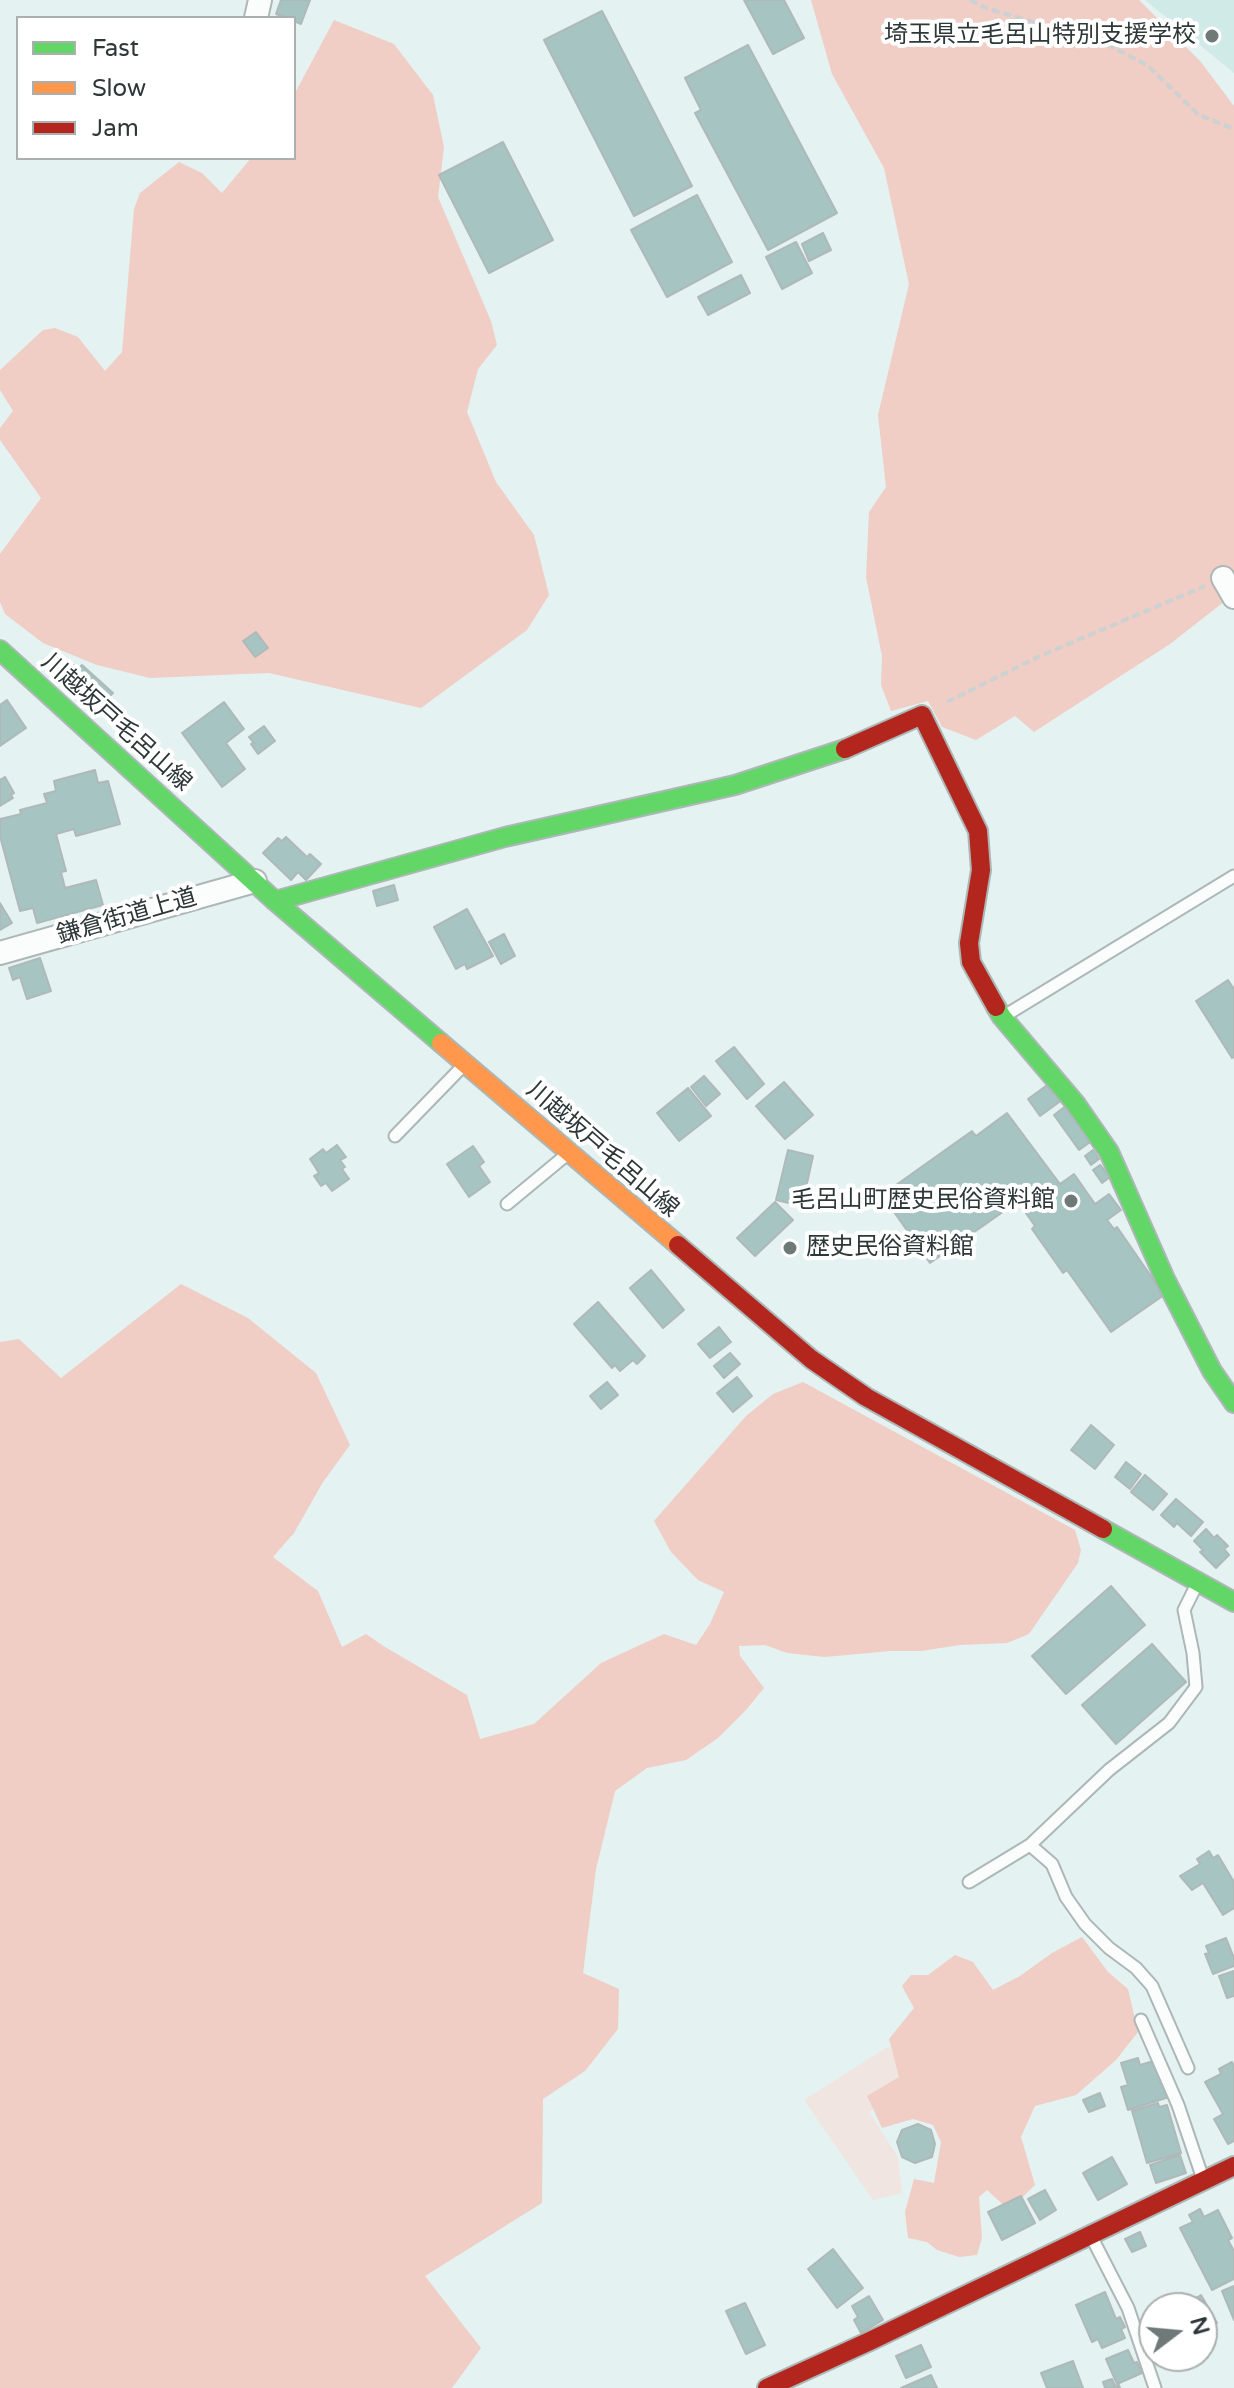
<!DOCTYPE html>
<html>
<head>
<meta charset="utf-8">
<style>
  body { margin:0 }
  #map { position:relative; width:1234px; height:2388px; overflow:hidden; background:#e4f2f1; font-family:"Varela Round",sans-serif }
  canvas { display:block }
  .legend { position:absolute; left:16px; top:16px; width:280px; height:144px; box-sizing:border-box; background:#fff; border:2px solid #abafaf; margin:0; padding:10px 14px; list-style:none; font-size:24px; color:#2e3837 }
  .legend li { display:flex; align-items:center; gap:16px; height:40px }
  .legend b { width:40px; border:2px solid #abafaf }
  .north { position:absolute; left:1138px; top:2292px; width:80px; height:80px; box-sizing:border-box; background:#fff; border:2px solid #abafaf; border-radius:50%; rotate:74deg; font-size:22px; font-weight:700; line-height:32px; text-align:center; color:#2e3837 }
  .north::after { content:''; display:block; margin:auto; width:28px; height:36px; background:#6e7978; clip-path:polygon(50% 0,100% 100%,50% 72%,0 100%) }
</style>
</head>
<body>
<div id="map">
<canvas width="1234" height="2388"></canvas>
<ul class="legend">
<li><b style="height:10px;background:#63d668"></b>Fast</li>
<li><b style="height:10px;background:#ff974d"></b>Slow</li>
<li><b style="height:10px;background:#b3261e"></b>Jam</li>
</ul>
<div class="north">N</div>
</div>
<script>
const context = document.querySelector('canvas').getContext('2d');
context.lineJoin = 'round';
function fill(path, color) {
  context.fillStyle = color;
  context.fill(path, 'evenodd');
}
function toPath(rows) {
  const path = new Path2D();
  for (const r of rows) {
    path.moveTo(r[0], r[1]);
    for (let i = 2; i < r.length; i += 2) path.lineTo(r[i], r[i + 1]);
  }
  return path;
}
function strokePath(path, color, width, dash) {
  context.strokeStyle = color;
  context.lineWidth = width;
  context.lineCap = dash ? 'butt' : 'round';
  context.setLineDash(dash || []);
  context.stroke(path);
}
function drawText(font, color, halo, rows, align = 'center') {
  context.font = font + ' "Varela Round","Noto Sans JP",sans-serif';
  context.lineWidth = 8;
  context.setLineDash([]);
  context.textBaseline = 'middle';
  context.strokeStyle = halo;
  context.fillStyle = color;
  for (const [text, x, y, turn = 0] of rows) {
    context.save();
    context.translate(x, y);
    context.rotate((+turn || 0) * Math.PI / 180);
    context.textAlign = isNaN(turn) ? turn : align;
    if (halo) context.strokeText(text, 0, 0);
    context.fillText(text, 0, 0);
    context.restore();
  }
}
const built = toPath([
  [1145,0,1234,0,1234,73]
]);
const green = toPath([
  [889,2046,906,2076,879,2105,869,2112,898,2157,902,2193,873,2200,804,2100]
]);
const forest = toPath([
  [811,0,1139,0,1200,61,1234,106,1234,594,1170,644,1034,732,1015,716,976,740,942,727,928,701,891,711,881,685,882,656,866,577,869,512,886,487,878,415,909,284,884,168,832,74],
  [334,20,394,44,433,95,444,147,438,197,491,321,497,345,478,369,467,412,496,482,534,535,549,595,527,630,421,708,269,673,150,678,97,665,43,643,5,614,0,602,0,554,41,498,0,440,0,428,13,411,0,390,0,370,43,330,55,328,78,337,105,371,122,352,134,209,140,193,179,162,202,173,222,193,251,158,294,158,294,95],
  [181,1284,248,1318,316,1373,350,1445,323,1482,294,1533,273,1557,318,1591,342,1647,366,1634,385,1647,467,1695,480,1739,534,1724,601,1663,664,1634,696,1645,710,1624,724,1592,698,1580,671,1552,654,1521,746,1416,773,1394,803,1382,1075,1530,1081,1550,1078,1563,1029,1634,1007,1643,960,1645,921,1651,890,1651,825,1657,787,1653,765,1645,739,1646,740,1656,764,1688,746,1710,718,1738,686,1760,647,1768,615,1791,596,1869,583,1973,619,1989,618,2029,585,2071,543,2099,542,2203,425,2276,481,2348,452,2388,0,2388,0,1342,19,1339,61,1378],
  [1082,1937,1108,1972,1128,1989,1138,2032,1116,2060,1076,2095,1035,2106,1021,2137,1035,2185,1009,2210,987,2190,979,2197,982,2238,977,2255,959,2257,937,2250,927,2242,908,2238,905,2212,914,2179,934,2183,941,2142,933,2125,913,2119,882,2128,867,2096,899,2077,889,2039,914,2008,902,1986,911,1975,928,1975,955,1955,973,1962,993,1990,1020,1976,1052,1953]
]);
const building = toPath([
  [281,0,310,0,301,24,294,21,294,18,287,18,276,14,281,0],
  [744,0,784,0,804,38,773,54,744,0],
  [602,11,692,186,634,216,544,40,602,11],
  [748,45,837,213,768,250,695,113,701,110,685,78,748,45],
  [503,142,553,240,489,273,439,175,503,142],
  [697,195,732,262,667,297,631,230,697,195],
  [823,233,831,250,809,261,802,244,823,233],
  [796,242,812,273,782,289,766,257,796,242],
  [741,275,750,293,708,315,698,297,741,275],
  [256,632,268,648,255,657,243,641,256,632],
  [74,665,78,669,82,665,113,693,106,700,103,698,95,706,80,692,78,694,61,679,74,665],
  [7,700,26,728,0,746,0,705,7,700],
  [224,702,244,729,226,743,245,769,222,787,182,733,224,702],
  [264,726,275,741,258,754,251,744,254,743,249,737,264,726],
  [95,770,98,783,108,781,120,824,76,836,74,829,56,834,66,871,61,872,65,888,96,880,103,905,37,923,33,908,20,911,0,836,0,819,21,814,20,810,47,803,44,794,56,791,54,781,95,770],
  [5,777,14,793,11,795,13,798,0,806,0,780,5,777],
  [286,837,307,857,310,854,321,864,306,880,298,872,291,880,263,853,278,838,282,841,286,837],
  [394,885,398,900,377,906,373,891,394,885],
  [0,903,12,923,0,930,0,903],
  [467,909,493,956,467,969,465,964,456,969,434,927,467,909],
  [504,934,515,956,501,964,489,942,504,934],
  [40,958,51,991,27,999,20,977,13,980,9,968,40,958],
  [1228,980,1234,989,1234,1057,1232,1058,1196,1001,1228,980],
  [734,1047,764,1084,747,1099,716,1061,734,1047],
  [704,1076,720,1094,706,1106,691,1087,704,1076],
  [784,1082,813,1115,785,1139,756,1106,784,1082],
  [1050,1083,1062,1100,1040,1116,1028,1099,1050,1083],
  [688,1088,711,1116,679,1141,657,1113,688,1088],
  [1067,1105,1093,1140,1079,1150,1054,1115,1067,1105],
  [1007,1113,1060,1184,1074,1174,1095,1204,1109,1194,1121,1210,1107,1220,1114,1229,1117,1227,1164,1295,1111,1332,1067,1270,1063,1273,1032,1229,1035,1226,1023,1209,1027,1206,1019,1194,1007,1203,1010,1207,930,1263,882,1195,972,1131,976,1136,1007,1113],
  [337,1145,346,1157,340,1160,345,1167,342,1169,349,1179,332,1191,326,1183,321,1186,314,1176,319,1173,310,1159,323,1149,326,1153,337,1145],
  [473,1146,484,1162,479,1166,490,1182,469,1197,447,1164,473,1146],
  [788,1150,813,1156,802,1206,776,1200,788,1150],
  [1093,1150,1099,1159,1091,1165,1085,1156,1093,1150],
  [1100,1165,1110,1177,1102,1183,1093,1170,1100,1165],
  [775,1202,793,1220,755,1256,737,1238,775,1202],
  [651,1270,684,1310,663,1328,630,1288,651,1270],
  [598,1302,645,1356,637,1364,633,1360,620,1371,615,1365,612,1368,574,1324,598,1302],
  [719,1327,731,1342,710,1358,698,1344,719,1327],
  [730,1353,740,1364,724,1378,714,1366,730,1353],
  [737,1377,752,1396,733,1412,717,1393,737,1377],
  [607,1382,618,1395,601,1409,590,1396,607,1382],
  [1091,1425,1114,1445,1095,1469,1071,1450,1091,1425],
  [1126,1462,1141,1474,1130,1489,1115,1477,1126,1462],
  [1145,1475,1167,1494,1153,1510,1131,1492,1145,1475],
  [1176,1499,1203,1522,1191,1536,1177,1523,1174,1527,1161,1515,1176,1499],
  [1206,1529,1214,1538,1217,1535,1228,1546,1224,1549,1229,1555,1216,1568,1200,1552,1203,1550,1194,1541,1206,1529],
  [1111,1586,1145,1625,1066,1694,1032,1656,1111,1586],
  [1152,1644,1186,1682,1116,1744,1082,1705,1152,1644],
  [1209,1851,1213,1858,1218,1855,1234,1882,1234,1908,1223,1915,1203,1883,1192,1890,1180,1876,1200,1864,1197,1859,1209,1851],
  [1226,1938,1234,1958,1234,1966,1213,1974,1205,1954,1209,1953,1206,1946,1226,1938],
  [1234,1971,1234,1996,1227,1998,1219,1976,1234,1971],
  [1138,2058,1140,2065,1157,2060,1169,2097,1128,2110,1121,2087,1128,2085,1121,2063,1138,2058],
  [1232,2062,1234,2066,1234,2141,1228,2144,1214,2119,1223,2114,1205,2082,1221,2074,1219,2069,1232,2062],
  [1100,2093,1105,2106,1089,2112,1083,2100,1100,2093],
  [1158,2103,1159,2107,1167,2105,1181,2153,1147,2163,1132,2111,1158,2103],
  [918,2124,931,2130,935,2144,932,2157,915,2163,902,2157,897,2142,902,2130,918,2124],
  [1180,2155,1186,2173,1156,2183,1150,2165,1180,2155],
  [1112,2157,1127,2184,1098,2200,1083,2173,1112,2157],
  [1045,2190,1056,2210,1040,2220,1028,2199,1045,2190],
  [1021,2196,1035,2223,1002,2240,988,2212,1021,2196],
  [1200,2209,1204,2217,1218,2210,1232,2238,1228,2240,1234,2251,1234,2279,1212,2290,1180,2228,1193,2222,1189,2215,1200,2209],
  [1140,2232,1146,2246,1132,2252,1125,2239,1140,2232],
  [833,2249,863,2288,837,2308,808,2269,833,2249],
  [1234,2286,1234,2320,1222,2291,1234,2286],
  [1105,2292,1116,2319,1120,2317,1125,2327,1121,2329,1125,2338,1102,2348,1098,2339,1092,2342,1076,2305,1105,2292],
  [1201,2295,1217,2323,1202,2332,1202,2308,1180,2307,1201,2295],
  [869,2296,883,2320,861,2333,854,2320,858,2317,852,2306,869,2296],
  [745,2303,765,2345,746,2354,726,2311,745,2303],
  [921,2345,931,2367,906,2378,896,2356,921,2345],
  [1128,2350,1134,2363,1137,2362,1142,2373,1117,2384,1106,2359,1128,2350],
  [1073,2361,1083,2388,1047,2388,1041,2373,1073,2361],
  [931,2375,937,2388,901,2388,931,2375],
  [1112,2379,1115,2386,1119,2385,1120,2388,1105,2388,1103,2382,1112,2379]
]);
const path = toPath([
  [970,0,986,8,1106,44,1147,65,1199,115,1234,129],
  [947,702,1040,656,1205,586]
]);
const lane = toPath([
  [1006,1015,1234,876],
  [395,1136,461,1068],
  [507,1204,565,1156],
  [1030,1845,1052,1864,1066,1897,1085,1924,1109,1948,1136,1968,1152,1986,1188,2068],
  [969,1882,1030,1845,1109,1770,1169,1723,1196,1687,1193,1653,1184,1610,1196,1586],
  [1141,2020,1178,2105,1202,2176],
  [1092,2238,1128,2308,1155,2388]
]);
const street = toPath([
  [256,18,260,0],
  [1223,578,1234,597],
  [0,953,255,881]
]);
const fast = toPath([
  [0,650,275,901,441,1043],
  [275,901,505,837,735,785,845,749],
  [996,1007,1002,1017,1075,1103,1109,1152,1165,1279,1212,1371,1234,1403],
  [1103,1529,1234,1602]
]);
const slow = toPath([
  [441,1043,678,1245]
]);
const jam = toPath([
  [845,749,922,715,978,831,981,870,969,943,971,962,996,1007],
  [678,1245,811,1359,866,1397,1103,1529],
  [767,2388,870,2341,1234,2166]
]);
const markers = [
  [1212,36,8,"#6e7978"],
  [1071,1201,8,"#6e7978"],
  [790,1248,8,"#6e7978"]
];
const poiNames = [
  ["埼玉県立毛呂山特別支援学校",1196,36],
  ["毛呂山町歴史民俗資料館",1055,1201],
  ["歴史民俗資料館",806,1248,"left"]
];
const streetNames = [
  ["川越坂戸毛呂山線",116,723,42],
  ["鎌倉街道上道",127,917,-16],
  ["川越坂戸毛呂山線",602,1150,41]
];
fill(built, '#d0eae8');
fill(green, '#f1e5e2');
fill(forest, '#f0cdc5');
fill(building, '#a5c4c2');
strokePath(building, '#afb9b9', 2);
strokePath(lane, '#acb7b6', 15);
strokePath(street, '#acb7b6', 26);
strokePath(fast, '#acb7b6', 22);
strokePath(slow, '#acb7b6', 22);
strokePath(jam, '#acb7b6', 22);
strokePath(path, '#ccd1d1', 4, [8, 4]);
strokePath(lane, '#fbfdfd', 11);
strokePath(street, '#fbfdfd', 22);
strokePath(fast, '#63d668', 18);
strokePath(slow, '#ff974d', 18);
strokePath(jam, '#b3261e', 18);
for (const [x, y, r, color] of markers) {
  const dot = new Path2D();
  dot.arc(x, y, r, 0, 2 * Math.PI);
  context.fillStyle = color;
  context.fill(dot);
  strokePath(dot, '#fff', 3);
}
drawText('24px', '#2e3837', '#fff', poiNames, 'right');
drawText('24px', '#2e3837', '#fff', streetNames);
</script>
</body>
</html>
